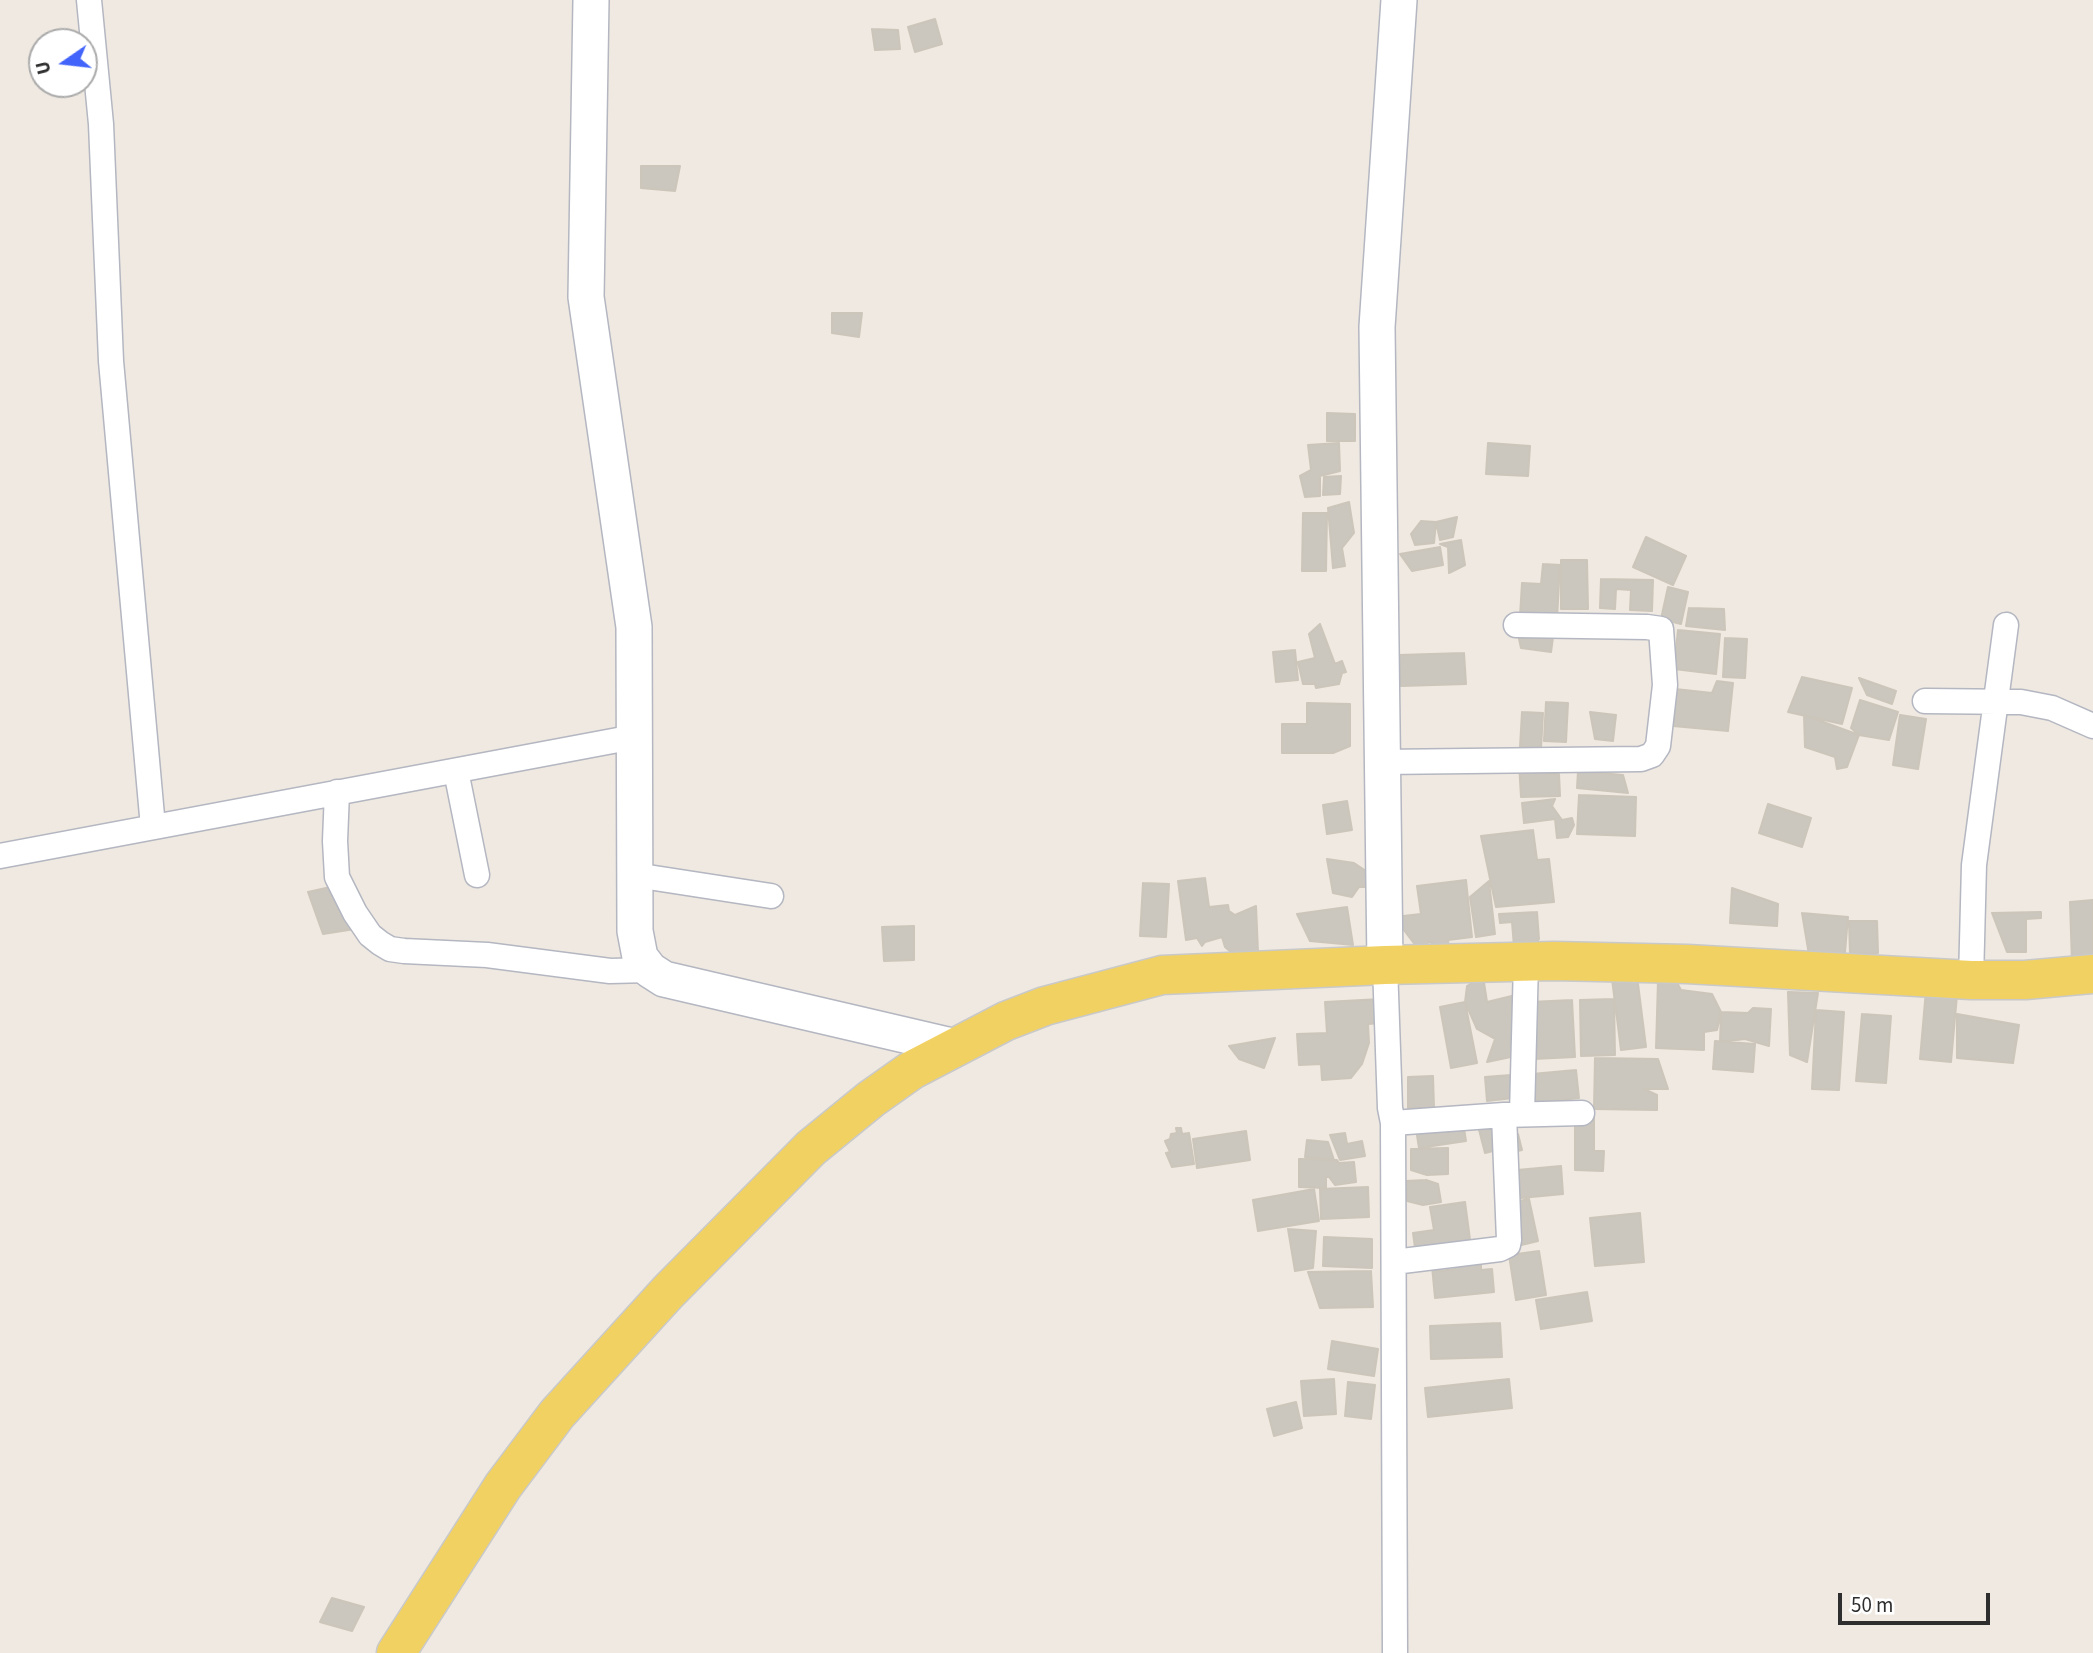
<!DOCTYPE html>
<html>
<head>
<meta charset="utf-8">
<style>
  body { margin:0 }
  #map { position:relative; width:2093px; height:1653px; overflow:hidden; background:#efe9e1; font-family:"Source Sans 3",sans-serif }
  canvas { display:block }
  .north { position:absolute; left:28px; top:28px; width:70px; height:70px; box-sizing:border-box; background:#fff; border:2px solid #ababab; border-radius:50%; rotate:256deg; font-size:19px; font-weight:700; line-height:28px; text-align:center; color:#2e2e2e }
  .north::after { content:''; display:block; margin:auto; width:24px; height:32px; background:#4264fb; clip-path:polygon(50% 0,100% 100%,50% 72%,0 100%) }
  .scale { position:absolute; left:1838px; top:1593px; width:152px; height:32px; box-sizing:border-box; border:4px solid #2e2e2e; border-top:0; padding-left:9px; font-size:21px; line-height:24px; white-space:nowrap; color:#2e2e2e; -webkit-text-stroke:5px #fff; paint-order:stroke }
</style>
</head>
<body>
<div id="map">
<canvas width="2093" height="1653"></canvas>
<div class="north">U</div>
<div class="scale">50 m</div>
</div>
<script>
const context = document.querySelector('canvas').getContext('2d');
context.lineJoin = 'round';
function fill(path, color) {
  context.fillStyle = color;
  context.fill(path, 'evenodd');
}
function toPath(rows) {
  const path = new Path2D();
  for (const r of rows) {
    path.moveTo(r[0], r[1]);
    for (let i = 2; i < r.length; i += 2) path.lineTo(r[i], r[i + 1]);
  }
  return path;
}
function strokePath(path, color, width, dash) {
  context.strokeStyle = color;
  context.lineWidth = width;
  context.lineCap = dash ? 'butt' : 'round';
  context.setLineDash(dash || []);
  context.stroke(path);
}
const building = toPath([
  [935,19,942,44,915,52,908,27,935,19],
  [872,29,898,30,900,49,875,50,872,29],
  [641,166,680,166,675,191,641,188,641,166],
  [832,313,862,313,859,337,832,333,832,313],
  [1327,413,1355,414,1355,441,1327,441,1327,413],
  [1339,443,1340,471,1320,476,1320,496,1305,497,1300,476,1311,470,1308,445,1339,443],
  [1488,443,1530,446,1528,476,1486,474,1488,443],
  [1341,476,1340,494,1323,495,1324,477,1341,476],
  [1349,502,1354,533,1342,548,1345,566,1333,568,1328,508,1349,502],
  [1303,513,1327,513,1326,571,1302,571,1303,513],
  [1457,517,1453,537,1440,540,1436,522,1457,517],
  [1421,521,1436,522,1434,543,1415,545,1411,534,1421,521],
  [1646,537,1686,556,1673,585,1633,567,1646,537],
  [1461,540,1465,565,1449,573,1448,547,1440,544,1461,540],
  [1440,547,1443,565,1412,571,1400,554,1440,547],
  [1561,560,1587,560,1588,609,1561,609,1561,560],
  [1543,564,1560,565,1557,618,1520,616,1522,583,1541,584,1543,564],
  [1601,579,1653,580,1652,611,1630,610,1631,590,1616,589,1615,609,1600,608,1601,579],
  [1668,587,1688,592,1681,624,1661,619,1668,587],
  [1689,608,1724,609,1725,630,1686,626,1689,608],
  [1320,624,1335,664,1342,661,1346,672,1342,673,1339,684,1316,688,1315,684,1303,684,1298,662,1315,658,1309,634,1320,624],
  [1516,625,1554,630,1551,652,1521,648,1516,625],
  [1678,630,1720,634,1716,674,1674,669,1678,630],
  [1725,638,1747,639,1745,678,1723,677,1725,638],
  [1295,650,1298,680,1276,682,1273,652,1295,650],
  [1464,653,1466,684,1401,686,1399,655,1464,653],
  [1802,677,1852,688,1842,724,1788,712,1802,677],
  [1859,678,1896,691,1892,704,1867,695,1859,678],
  [1717,681,1733,683,1728,731,1662,725,1666,688,1712,693,1717,681],
  [1860,700,1898,712,1889,740,1859,735,1851,728,1860,700],
  [1546,702,1568,703,1566,742,1544,741,1546,702],
  [1307,703,1350,704,1350,746,1333,753,1282,753,1282,724,1307,724,1307,703],
  [1522,712,1543,713,1541,748,1520,747,1522,712],
  [1590,712,1616,715,1613,741,1595,739,1590,712],
  [1804,715,1859,735,1847,767,1837,769,1835,757,1805,747,1804,715],
  [1900,715,1926,719,1918,769,1893,765,1900,715],
  [1547,762,1547,774,1559,774,1560,796,1521,797,1519,763,1547,762],
  [1578,771,1623,775,1628,793,1577,788,1578,771],
  [1579,795,1636,797,1635,836,1577,834,1579,795],
  [1555,799,1552,806,1562,820,1572,818,1574,825,1568,837,1557,838,1555,819,1524,823,1522,803,1555,799],
  [1347,801,1352,830,1327,834,1323,805,1347,801],
  [1768,804,1811,818,1802,847,1759,833,1768,804],
  [1533,830,1537,860,1549,859,1554,902,1496,907,1481,836,1533,830],
  [1327,859,1354,863,1366,871,1366,887,1359,887,1352,897,1333,893,1327,859],
  [1205,878,1209,907,1228,905,1229,911,1235,915,1256,906,1258,952,1232,953,1225,947,1222,937,1205,942,1202,946,1197,938,1186,940,1178,881,1205,878],
  [1466,880,1472,937,1448,940,1449,949,1429,942,1419,950,1394,917,1421,914,1417,886,1466,880],
  [1489,881,1495,934,1476,937,1470,897,1489,881],
  [1143,883,1169,884,1166,937,1140,936,1143,883],
  [335,886,355,929,323,934,308,892,335,886],
  [1732,888,1778,904,1777,926,1730,923,1732,888],
  [2093,900,2093,958,2072,963,2070,902,2093,900],
  [1347,907,1353,945,1310,941,1297,914,1347,907],
  [1537,912,1539,939,1533,946,1514,947,1512,922,1500,923,1499,914,1537,912],
  [2041,912,2041,918,2026,919,2026,952,2007,952,1992,913,2041,912],
  [1802,913,1848,917,1844,964,1810,961,1802,913],
  [1849,921,1877,921,1878,953,1850,954,1849,921],
  [914,926,914,960,884,961,882,927,914,926],
  [1483,976,1487,1002,1520,994,1525,1054,1487,1062,1495,1039,1477,1029,1465,1002,1467,986,1483,976],
  [1637,976,1646,1047,1621,1050,1612,979,1637,976],
  [1658,980,1676,981,1681,990,1712,994,1721,1012,1717,1030,1704,1032,1704,1050,1656,1048,1658,980],
  [1958,984,1951,1062,1920,1059,1926,990,1958,984],
  [1788,992,1818,993,1807,1062,1790,1055,1788,992],
  [1381,999,1383,1023,1368,1024,1369,1043,1362,1064,1351,1078,1322,1080,1321,1064,1299,1065,1297,1034,1327,1033,1325,1002,1381,999],
  [1614,999,1615,1055,1581,1056,1580,1000,1614,999],
  [1572,1000,1575,1057,1533,1059,1530,1002,1572,1000],
  [1465,1002,1477,1063,1451,1068,1440,1007,1465,1002],
  [1753,1008,1771,1009,1769,1046,1745,1039,1720,1042,1721,1012,1748,1013,1753,1008],
  [1816,1010,1844,1012,1839,1090,1812,1089,1816,1010],
  [1862,1014,1891,1016,1886,1083,1856,1081,1862,1014],
  [1957,1014,2019,1025,2013,1063,1957,1058,1957,1014],
  [1275,1038,1264,1068,1239,1059,1229,1046,1275,1038],
  [1715,1041,1755,1044,1753,1072,1713,1069,1715,1041],
  [1595,1058,1658,1059,1668,1089,1644,1089,1657,1095,1657,1110,1594,1109,1595,1058],
  [1576,1070,1579,1098,1535,1103,1532,1074,1576,1070],
  [1511,1075,1513,1098,1487,1101,1485,1077,1511,1075],
  [1433,1076,1434,1108,1408,1108,1408,1077,1433,1076],
  [1414,1116,1462,1116,1466,1141,1419,1148,1414,1116],
  [1575,1117,1594,1117,1594,1151,1604,1151,1603,1171,1575,1170,1575,1117],
  [1477,1122,1512,1135,1518,1134,1522,1150,1496,1156,1493,1151,1485,1153,1477,1122],
  [1176,1128,1181,1128,1182,1134,1189,1133,1194,1164,1172,1167,1166,1153,1170,1152,1165,1141,1170,1139,1171,1134,1177,1133,1176,1128],
  [1246,1131,1250,1160,1197,1168,1193,1139,1246,1131],
  [1345,1133,1347,1144,1362,1141,1365,1156,1340,1160,1330,1135,1345,1133],
  [1307,1140,1328,1142,1334,1160,1305,1157,1307,1140],
  [1448,1148,1448,1174,1427,1175,1411,1170,1411,1149,1448,1148],
  [1299,1159,1337,1160,1339,1163,1354,1162,1356,1182,1335,1185,1329,1177,1326,1177,1326,1188,1299,1187,1299,1159],
  [1561,1166,1563,1194,1521,1198,1517,1170,1561,1166],
  [1426,1180,1438,1184,1441,1202,1423,1205,1407,1201,1406,1181,1426,1180],
  [1368,1187,1369,1217,1321,1219,1320,1189,1368,1187],
  [1314,1189,1319,1221,1258,1231,1253,1200,1314,1189],
  [1529,1199,1538,1241,1513,1247,1504,1204,1529,1199],
  [1465,1202,1471,1247,1416,1255,1413,1233,1434,1230,1430,1207,1465,1202],
  [1640,1213,1644,1262,1595,1266,1590,1218,1640,1213],
  [1288,1229,1316,1231,1313,1268,1295,1271,1288,1229],
  [1324,1237,1372,1239,1372,1268,1323,1266,1324,1237],
  [1539,1251,1546,1295,1516,1300,1509,1255,1539,1251],
  [1481,1261,1481,1270,1492,1269,1494,1292,1435,1298,1432,1266,1439,1262,1439,1271,1455,1269,1455,1262,1481,1261],
  [1371,1271,1373,1307,1320,1308,1308,1272,1371,1271],
  [1587,1292,1592,1321,1541,1329,1536,1300,1587,1292],
  [1500,1323,1502,1357,1431,1359,1430,1326,1500,1323],
  [1332,1341,1378,1349,1374,1376,1328,1369,1332,1341],
  [1334,1379,1336,1414,1304,1416,1301,1381,1334,1379],
  [1509,1379,1512,1408,1428,1417,1425,1388,1509,1379],
  [1348,1382,1375,1385,1371,1419,1345,1416,1348,1382],
  [1296,1402,1302,1428,1274,1436,1267,1409,1296,1402],
  [332,1598,364,1607,352,1631,320,1622,332,1598]
]);
const street = toPath([
  [89,0,101,124,111,361,153,827],
  [1925,701,2021,702,2052,708,2093,726],
  [1382,762,1641,759,1652,755,1658,746,1665,685,1661,629,1647,627,1516,625],
  [456,771,477,875],
  [337,792,335,841,337,877,355,913,370,935,380,943,390,949,404,951,487,955,610,971,650,970],
  [0,856,634,737],
  [635,875,771,896],
  [1385,965,1390,1108,1393,1123,1395,1653],
  [1971,980,1974,865,2006,625],
  [1522,1114,1526,962],
  [1393,1123,1504,1115,1582,1113],
  [1394,1262,1500,1249,1508,1245,1509,1240,1504,1115]
]);
const secondary = toPath([
  [591,0,586,297,634,627,635,931,640,957,650,970,664,979,956,1047],
  [1385,965,1377,327,1399,0]
]);
const primary = toPath([
  [396,1653,503,1486,557,1414,668,1292,811,1148,871,1099,912,1070,1006,1021,1045,1006,1162,975,1385,965,1554,961,1687,964,1971,980,2025,980,2093,974]
]);
fill(building, '#cbc7bf');
strokePath(building, '#cbc5ba', 2);
strokePath(street, '#b4b7c1', 27);
strokePath(secondary, '#b4b7c1', 38);
strokePath(primary, '#c9c9c9', 41);
strokePath(street, '#fff', 24);
strokePath(secondary, '#fff', 35);
strokePath(primary, '#f2d163', 38);
</script>
</body>
</html>
